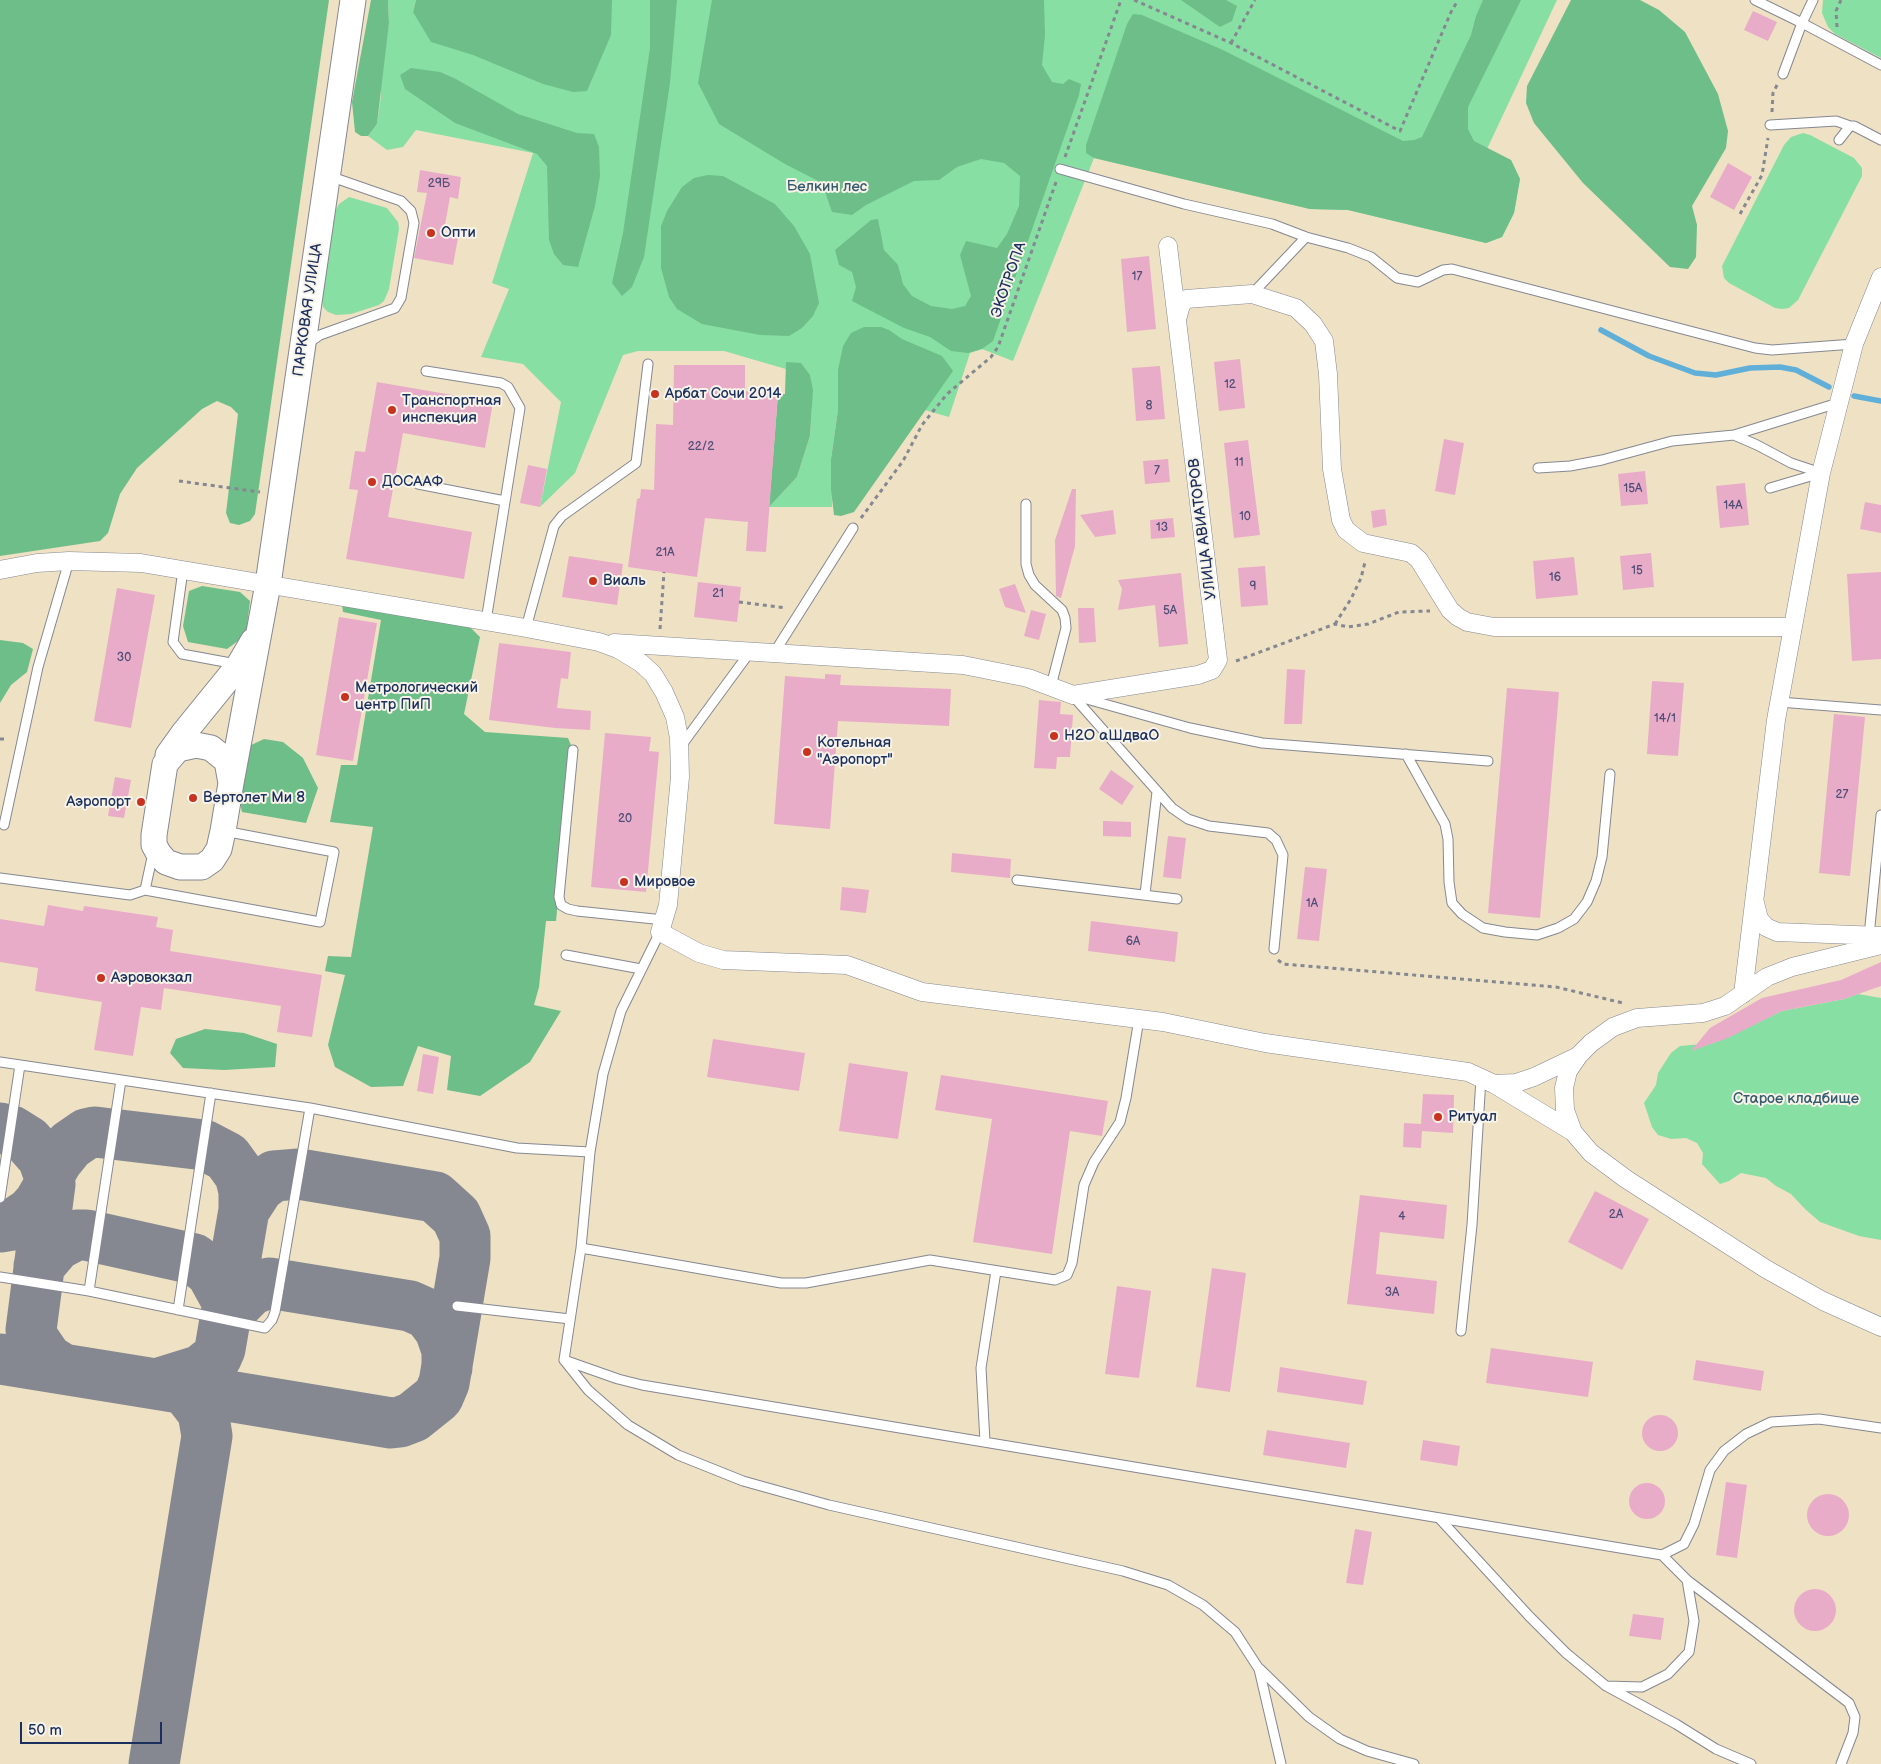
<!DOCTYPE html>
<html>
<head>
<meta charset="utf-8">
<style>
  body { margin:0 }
  #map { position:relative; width:1881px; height:1764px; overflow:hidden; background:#efe1c4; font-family:"Balsamiq Sans",sans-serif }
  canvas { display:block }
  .scale { position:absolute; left:20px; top:1722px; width:142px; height:22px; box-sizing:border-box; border:2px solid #1b2f5e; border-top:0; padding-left:6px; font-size:15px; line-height:18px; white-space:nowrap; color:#1b2f5e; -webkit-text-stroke:4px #f7f3e8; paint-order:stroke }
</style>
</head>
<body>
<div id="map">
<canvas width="1881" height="1764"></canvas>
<div class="scale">50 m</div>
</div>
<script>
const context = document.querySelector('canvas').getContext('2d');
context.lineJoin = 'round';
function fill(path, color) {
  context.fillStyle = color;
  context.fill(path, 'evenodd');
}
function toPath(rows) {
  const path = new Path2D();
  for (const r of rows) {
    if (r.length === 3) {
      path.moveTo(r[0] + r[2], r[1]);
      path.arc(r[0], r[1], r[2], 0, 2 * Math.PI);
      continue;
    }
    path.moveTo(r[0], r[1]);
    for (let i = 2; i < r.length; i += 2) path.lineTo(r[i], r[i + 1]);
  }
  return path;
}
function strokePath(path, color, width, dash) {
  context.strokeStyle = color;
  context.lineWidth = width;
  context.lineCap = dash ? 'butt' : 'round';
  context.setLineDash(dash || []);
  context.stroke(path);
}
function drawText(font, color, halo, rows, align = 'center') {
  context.font = font + ' "Balsamiq Sans",sans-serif';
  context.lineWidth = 4;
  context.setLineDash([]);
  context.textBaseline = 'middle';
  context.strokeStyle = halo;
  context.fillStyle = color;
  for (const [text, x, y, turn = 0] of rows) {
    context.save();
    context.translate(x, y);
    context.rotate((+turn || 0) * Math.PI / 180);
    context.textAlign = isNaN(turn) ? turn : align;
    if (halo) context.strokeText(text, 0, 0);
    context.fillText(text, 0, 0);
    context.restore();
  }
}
const green = toPath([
  [388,0,416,0,413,12,437,0,1557,0,1487,149,1511,160,1520,179,1514,213,1502,237,1486,243,1348,210,1310,209,1094,158,1013,361,982,349,970,353,949,417,838,385,838,410,831,459,832,507,769,507,797,477,810,436,812,406,810,376,724,351,638,351,623,355,575,473,540,507,561,402,523,364,481,357,509,289,492,283,533,153,416,130,403,147,387,150,368,136,377,124,381,96,381,79,389,23],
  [1823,0,1881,0,1881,58,1835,34,1828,27,1822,13],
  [1803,133,1810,135,1854,158,1862,168,1862,176,1798,300,1789,308,1782,309,1775,308,1729,283,1724,278,1722,266,1784,145,1791,137],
  [349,197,387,208,398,222,399,229,389,289,384,301,379,305,351,314,336,315,328,312,323,307,322,301,335,211,339,204],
  [1858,994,1881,998,1881,1240,1859,1236,1820,1222,1805,1209,1791,1194,1776,1186,1766,1178,1741,1173,1729,1181,1720,1184,1702,1164,1703,1153,1697,1143,1686,1138,1671,1139,1658,1135,1652,1127,1644,1103,1656,1085,1658,1073,1671,1053,1680,1046,1714,1043,1782,1011,1844,999]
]);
const forest = toPath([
  [0,0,329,0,255,514,250,521,239,525,230,523,226,513,238,414,231,407,217,401,202,409,137,468,120,494,108,533,100,541,0,556],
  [371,0,388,0,389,23,377,124,368,136,361,136,355,132,352,102],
  [416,0,612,0,611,35,587,91,573,92,543,84,473,55,431,42,413,12],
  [650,0,677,0,670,83,644,257,632,287,622,296,612,283,623,233,650,48],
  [712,0,1044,0,1045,35,1042,65,1052,82,1063,84,1069,79,1081,84,1079,95,993,341,982,349,968,353,951,351,930,337,904,328,852,301,856,287,852,272,839,265,835,250,871,220,878,219,884,250,898,265,903,284,912,296,931,306,952,309,965,306,971,296,960,255,966,241,997,248,1007,234,1019,206,1020,176,1004,163,981,159,957,167,939,180,914,181,866,205,852,215,832,212,822,183,785,164,719,124,698,83],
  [1181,0,1226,0,1237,6,1232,21,1220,27],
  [1483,0,1521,0,1468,107,1468,129,1474,141,1511,160,1520,179,1514,213,1502,237,1486,243,1348,210,1310,209,1094,158,1086,153,1086,145,1127,24,1133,14,1142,15,1223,50,1403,141,1414,140,1422,137,1471,35,1476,16],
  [1571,0,1640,0,1659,10,1685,32,1718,94,1728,131,1726,148,1692,206,1697,225,1696,257,1688,269,1670,267,1583,183,1534,123,1526,103,1527,86],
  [411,68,440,72,454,78,518,114,577,133,594,134,599,147,600,176,595,206,578,267,563,265,554,254,549,240,547,166,537,154,455,123,405,89,400,75],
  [708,175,723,176,775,204,794,226,810,254,819,303,813,316,802,328,789,336,760,335,702,324,677,309,669,297,661,268,661,226,667,211,682,187,694,178],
  [864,327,881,327,889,330,902,339,942,356,953,371,854,512,841,516,834,515,831,490,831,459,838,410,838,370,843,346,851,333],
  [786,362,801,363,810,375,813,390,810,436,797,477,769,507,778,394,785,394],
  [202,586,240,592,250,601,246,635,227,649,188,642,183,626,189,591],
  [342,604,468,625,480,637,464,714,485,732,568,738,573,750,556,921,546,921,539,987,534,1005,561,1011,530,1062,480,1096,447,1090,451,1056,418,1046,403,1086,371,1087,335,1067,328,1045,345,975,325,971,328,956,351,957,373,827,330,822,341,765,357,765,381,620,343,612],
  [0,640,23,643,33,649,27,672,11,685,0,703],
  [264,739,283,742,303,758,318,788,306,823,242,812,239,798,249,746],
  [205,1029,244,1033,277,1044,275,1067,224,1070,183,1068,170,1053,176,1039]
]);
const stream = toPath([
  [1601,330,1649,356,1695,373,1716,375,1750,368,1780,367,1796,370,1829,387],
  [1854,396,1881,401]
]);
const taxiway = toPath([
  [0,1128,12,1131,28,1141,43,1158,49,1175,50,1184,31,1330,34,1340,47,1359,63,1369],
  [49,1175,57,1161,70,1145,86,1134,95,1132,204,1145,227,1157,240,1175,244,1191,244,1210],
  [0,1227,12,1225,30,1213,39,1203,50,1184],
  [39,1266,57,1245,76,1235,86,1235,194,1259,211,1272,228,1303],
  [225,1320,236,1305,251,1290,269,1283,410,1306,428,1314,440,1330,447,1350,447,1368],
  [0,1359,180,1388,189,1394,203,1412,207,1436,154,1764],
  [156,1384,201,1370,216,1358,220,1349,244,1210,259,1187,274,1176,299,1174,435,1197,456,1216,465,1236,465,1258,444,1383,438,1397,413,1417,400,1422,391,1423,180,1388]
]);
const building = toPath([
  [1753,11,1777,22,1768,41,1744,30],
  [1728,163,1752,177,1734,210,1710,197],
  [420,170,461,177,458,199,450,197,443,236,458,238,453,265,414,258,427,193,417,192],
  [1149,256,1156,329,1127,332,1121,259],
  [1240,359,1245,408,1219,411,1214,362],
  [674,365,745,365,745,391,778,394,766,552,746,551,748,522,705,518,697,577,628,567,637,499,640,498,641,489,654,490,656,424,673,425],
  [1160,366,1165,419,1136,421,1132,368],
  [377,382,493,402,485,448,403,433,388,517,472,532,464,579,346,559,358,490,349,489,355,451,365,452],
  [1444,439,1464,443,1455,495,1435,491],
  [1248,440,1260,535,1234,538,1224,443],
  [1168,459,1170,482,1145,484,1143,461],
  [528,465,547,469,540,507,520,503],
  [1645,471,1648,504,1621,506,1618,474],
  [1745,483,1749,525,1720,528,1716,486],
  [1072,489,1076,489,1075,546,1061,598,1056,596,1055,540],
  [1865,502,1881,505,1881,533,1860,529],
  [1385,509,1387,525,1373,528,1371,511],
  [1113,510,1116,534,1095,537,1080,515],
  [1173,518,1175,537,1151,539,1150,520],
  [1651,553,1654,587,1623,590,1620,556],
  [569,556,623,564,617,605,562,597],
  [1574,557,1578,595,1536,599,1533,561],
  [1265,566,1268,605,1241,607,1238,568],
  [1881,572,1881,659,1852,661,1847,574],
  [1181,573,1188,644,1159,647,1155,605,1118,610,1122,589,1118,580],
  [698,582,741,587,737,622,694,617],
  [1015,584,1026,613,1005,607,999,589],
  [117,588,155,595,131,728,94,721],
  [1078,608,1094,608,1096,642,1079,643],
  [1031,610,1046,614,1039,640,1024,636],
  [339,617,377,623,353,761,316,755],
  [499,643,571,652,568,679,561,678,557,708,591,711,590,730,555,728,489,720],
  [1287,669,1305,670,1302,724,1284,724],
  [825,674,841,675,840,685,951,689,949,726,838,721,830,829,774,824,785,676,825,679],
  [1652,681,1684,683,1678,756,1647,754],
  [1507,688,1559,692,1540,918,1488,913],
  [1039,700,1061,702,1060,714,1073,715,1070,757,1057,757,1056,769,1034,768],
  [1834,714,1865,717,1850,876,1819,873],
  [605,733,651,737,649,751,659,752,646,892,591,887],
  [1111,770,1134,786,1122,805,1099,789],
  [115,777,131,780,124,818,108,816],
  [1103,821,1131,822,1131,837,1103,836],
  [1168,836,1186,838,1181,879,1163,877],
  [952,853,1011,859,1010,878,951,872],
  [1305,867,1327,869,1319,941,1297,939],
  [842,887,869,890,866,913,840,910],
  [48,905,83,911,84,906,158,917,156,927,173,930,170,951,322,975,312,1037,277,1032,281,1006,164,988,161,1010,141,1007,133,1056,94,1050,102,1002,35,991,38,968,0,962,0,919,44,926],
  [1091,921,1178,932,1175,962,1088,951],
  [1881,962,1881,986,1844,999,1782,1011,1728,1038,1691,1051,1710,1028,1762,998,1841,980],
  [713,1039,805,1053,799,1091,707,1077],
  [423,1054,439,1057,433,1094,417,1091],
  [849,1063,908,1072,898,1139,839,1131],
  [941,1075,1108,1101,1102,1136,1070,1131,1052,1254,973,1242,992,1119,935,1110],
  [1423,1094,1454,1095,1453,1133,1422,1131,1421,1148,1403,1147,1404,1123,1421,1124],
  [1595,1191,1649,1219,1622,1270,1568,1242],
  [1360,1195,1447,1205,1444,1239,1380,1232,1376,1274,1437,1281,1434,1314,1347,1304],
  [1212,1268,1246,1273,1230,1392,1196,1387],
  [1117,1286,1151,1291,1139,1378,1105,1374],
  [1491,1348,1593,1362,1588,1397,1486,1383],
  [1696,1360,1764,1371,1761,1391,1693,1380],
  [1280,1367,1367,1381,1363,1405,1277,1392],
  [1660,1433,18],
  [1267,1430,1350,1443,1346,1468,1263,1455],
  [1423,1440,1460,1446,1457,1466,1420,1460],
  [1726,1482,1747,1485,1737,1558,1716,1555],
  [1647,1501,18],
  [1828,1515,21],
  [1355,1529,1372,1532,1363,1585,1346,1583],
  [1815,1610,21],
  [1633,1614,1664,1618,1661,1640,1629,1636]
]);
const path = toPath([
  [1134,0,1231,43,1400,131,1451,12,1458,0],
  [1837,27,1836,11,1841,0],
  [1231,43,1255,0],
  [1772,112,1773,93,1777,85],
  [1065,157,1121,0],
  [1740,214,1762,175,1768,138],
  [179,481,260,492],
  [861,518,903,461,922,425,947,394,991,357,998,347,1056,182],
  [739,602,786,608],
  [1335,624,1351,599,1361,578,1365,562],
  [660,629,664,572],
  [1236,661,1335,624,1348,627,1368,624,1399,612,1430,611],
  [0,739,8,739],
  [1278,960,1283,964,1556,987,1623,1003]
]);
const service = toPath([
  [1755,0,1802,23,1783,74],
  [1813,0,1802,23,1881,65],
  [1770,125,1836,121,1850,126],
  [1839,140,1850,126,1854,126,1881,140],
  [1060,169,1184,204,1272,224,1306,237,1348,248,1371,257,1397,278,1418,282,1443,270,1452,269,1755,348,1772,350,1854,344],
  [1252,294,1306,237],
  [307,344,320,335,395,308,401,298,414,223,411,211,401,201,329,176],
  [426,371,501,383,508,387,520,408,486,621],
  [1734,435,1757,445,1791,463,1821,473],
  [1538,468,1570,466,1602,460,1672,441,1734,435,1838,403],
  [418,484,505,501],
  [1770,488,1821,473],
  [1026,504,1026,564,1029,575,1035,585,1062,610,1065,618,1066,628,1051,686],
  [183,570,173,642,182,654,236,664],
  [526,628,554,526,562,516,636,463,648,364],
  [774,653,853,528],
  [1073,696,1172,808,1188,819,1209,826,1268,833,1276,840,1283,855,1274,949],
  [1083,698,1190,728,1262,743,1488,761],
  [1779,702,1881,710],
  [681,746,750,652],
  [573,750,559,897,561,905,568,909,577,911,664,920],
  [1406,754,1445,824,1448,839,1449,882,1452,903,1462,914,1483,928,1505,932,1537,935,1558,928,1574,919,1587,902,1596,881,1602,857,1610,774],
  [4,825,38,667,69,561],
  [0,878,130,895,145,890,153,853],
  [1017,880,1177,899],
  [145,890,320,922,334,852,224,831],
  [1145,894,1157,792],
  [660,932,621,1011,603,1074,590,1152,581,1248,564,1360,618,1379,642,1385,1662,1555,1684,1544,1694,1524,1710,1470,1724,1451,1746,1434,1771,1422,1819,1419,1881,1428],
  [1869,936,1881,815],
  [566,955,641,969],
  [0,1062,310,1108,517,1148,590,1152],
  [0,1198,20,1065],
  [581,1248,781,1283,806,1283,930,1260,1055,1280,1067,1275,1072,1263,1084,1185,1094,1162,1120,1122,1126,1098,1139,1019],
  [0,1277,89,1291,265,1328,272,1320,275,1312,310,1108],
  [89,1291,121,1080],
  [457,1306,570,1319],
  [178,1310,211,1093],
  [1461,1331,1472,1225,1481,1078],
  [564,1360,588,1390,628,1425,678,1455,743,1481,829,1505,1123,1571,1168,1585,1203,1605,1235,1632,1259,1669,1281,1764],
  [985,1442,981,1368,996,1271],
  [1439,1518,1529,1616,1566,1653,1606,1686,1642,1687,1668,1674,1689,1652,1694,1621,1687,1580,1662,1555],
  [1687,1580,1849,1703,1855,1717,1853,1733,1841,1764],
  [1260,1669,1309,1717,1340,1739,1367,1751,1414,1764],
  [1608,1687,1676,1724,1716,1749,1751,1764]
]);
const minor = toPath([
  [1178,316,1181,305,1186,299,1252,294,1296,308,1313,324,1324,341,1328,374,1332,469,1341,520,1346,530,1363,543,1411,553,1419,560,1450,610,1458,617,1467,622,1494,627,1793,627],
  [0,570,37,563,69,561,141,563,526,628,599,642,618,649,641,663,653,674,664,692,675,717,679,738,680,777,668,905,660,932,699,953,723,960,847,965,922,992,1163,1022,1265,1043,1468,1072,1494,1084,1573,1132],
  [614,643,963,665,1028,678,1073,695,1198,675,1212,670,1218,660,1168,246],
  [1755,903,1759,919,1766,927,1777,932,1881,936],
  [1881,945,1792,967,1767,977,1725,1006,1703,1013,1637,1018,1613,1027,1591,1043,1579,1055,1568,1071,1564,1088,1565,1110,1573,1132,1591,1153,1626,1179,1766,1269,1823,1301,1881,1327],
  [1743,994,1776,720,1821,473,1854,344,1881,277],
  [1494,1084,1516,1083,1534,1077,1578,1056]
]);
const secondary = toPath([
  [196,745,211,748,227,761,231,783,223,831,219,849,212,860,202,867,180,867,166,862,159,854,154,845,154,835,165,764,178,749,196,745],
  [168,755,183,734,239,665,253,641],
  [231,783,268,584,353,0]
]);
const markers = [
  [431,233,5,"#c8321e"],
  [655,394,5,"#c8321e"],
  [392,410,5,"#c8321e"],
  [372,482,5,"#c8321e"],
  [593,581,5,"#c8321e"],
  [345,697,5,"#c8321e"],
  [1054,736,5,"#c8321e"],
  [807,752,5,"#c8321e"],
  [193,798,5,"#c8321e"],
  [141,802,5,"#c8321e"],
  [624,882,5,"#c8321e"],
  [101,978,5,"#c8321e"],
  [1438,1117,5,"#c8321e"]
];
const numberNames = [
  ["29Б",439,184],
  ["17",1137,277],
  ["12",1230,385],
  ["8",1149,406],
  ["22/2",701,447],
  ["11",1239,463],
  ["7",1157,471],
  ["15А",1633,489],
  ["14А",1733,506],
  ["10",1245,517],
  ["13",1162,528],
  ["21А",665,553],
  ["15",1637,571],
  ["16",1555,578],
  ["9",1253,587],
  ["21",718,594],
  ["5А",1170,611],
  ["30",124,658],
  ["14/1",1665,719],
  ["27",1842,795],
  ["20",625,819],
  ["1А",1312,904],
  ["6А",1133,942],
  ["2А",1616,1215],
  ["4",1402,1217],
  ["3А",1392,1293]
];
const parkNames = [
  ["Белкин лес",827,187],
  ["Старое кладбище",1796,1099]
];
const poiNames = [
  ["Опти",441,233],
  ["Арбат Сочи 2014",665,394],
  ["Транспортная",402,401],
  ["инспекция",402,418],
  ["ДОСААФ",382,482],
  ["Виаль",603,581],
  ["Метрологический",355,688],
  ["центр ПиП",355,705],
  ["H2O аШдваО",1064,736],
  ["Котельная",817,743],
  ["\"Аэропорт\"",817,760],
  ["Вертолет Ми 8",203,798],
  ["Аэропорт",131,802,"right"],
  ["Мировое",634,882],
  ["Аэровокзал",111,978],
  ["Ритуал",1448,1117]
];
const streetNames = [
  ["ЭКОТРОПА",1009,280,-71],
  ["ПАРКОВАЯ УЛИЦА",308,310,-82],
  ["УЛИЦА АВИАТОРОВ",1203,529,-97]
];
fill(green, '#88dfa3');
fill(forest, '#6ebe89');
strokePath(stream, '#5fafd9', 5.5);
strokePath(taxiway, '#858891', 51);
fill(building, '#e9acc8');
strokePath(service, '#858891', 11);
strokePath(minor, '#858891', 19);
strokePath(secondary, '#858891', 27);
strokePath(path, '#858891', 3, [4, 4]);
strokePath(service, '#fff', 9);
strokePath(minor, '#fff', 18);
strokePath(secondary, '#fff', 25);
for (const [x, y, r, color] of markers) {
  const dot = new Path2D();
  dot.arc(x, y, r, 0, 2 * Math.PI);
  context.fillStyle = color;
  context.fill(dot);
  strokePath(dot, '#f7f3e8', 2);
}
drawText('12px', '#4e4e78', null, numberNames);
drawText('15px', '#365b6f', '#f7f3e8', parkNames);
drawText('15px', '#1b2f5e', '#f7f3e8', poiNames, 'left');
drawText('15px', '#1b2f5e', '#f7f3e8', streetNames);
</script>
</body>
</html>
